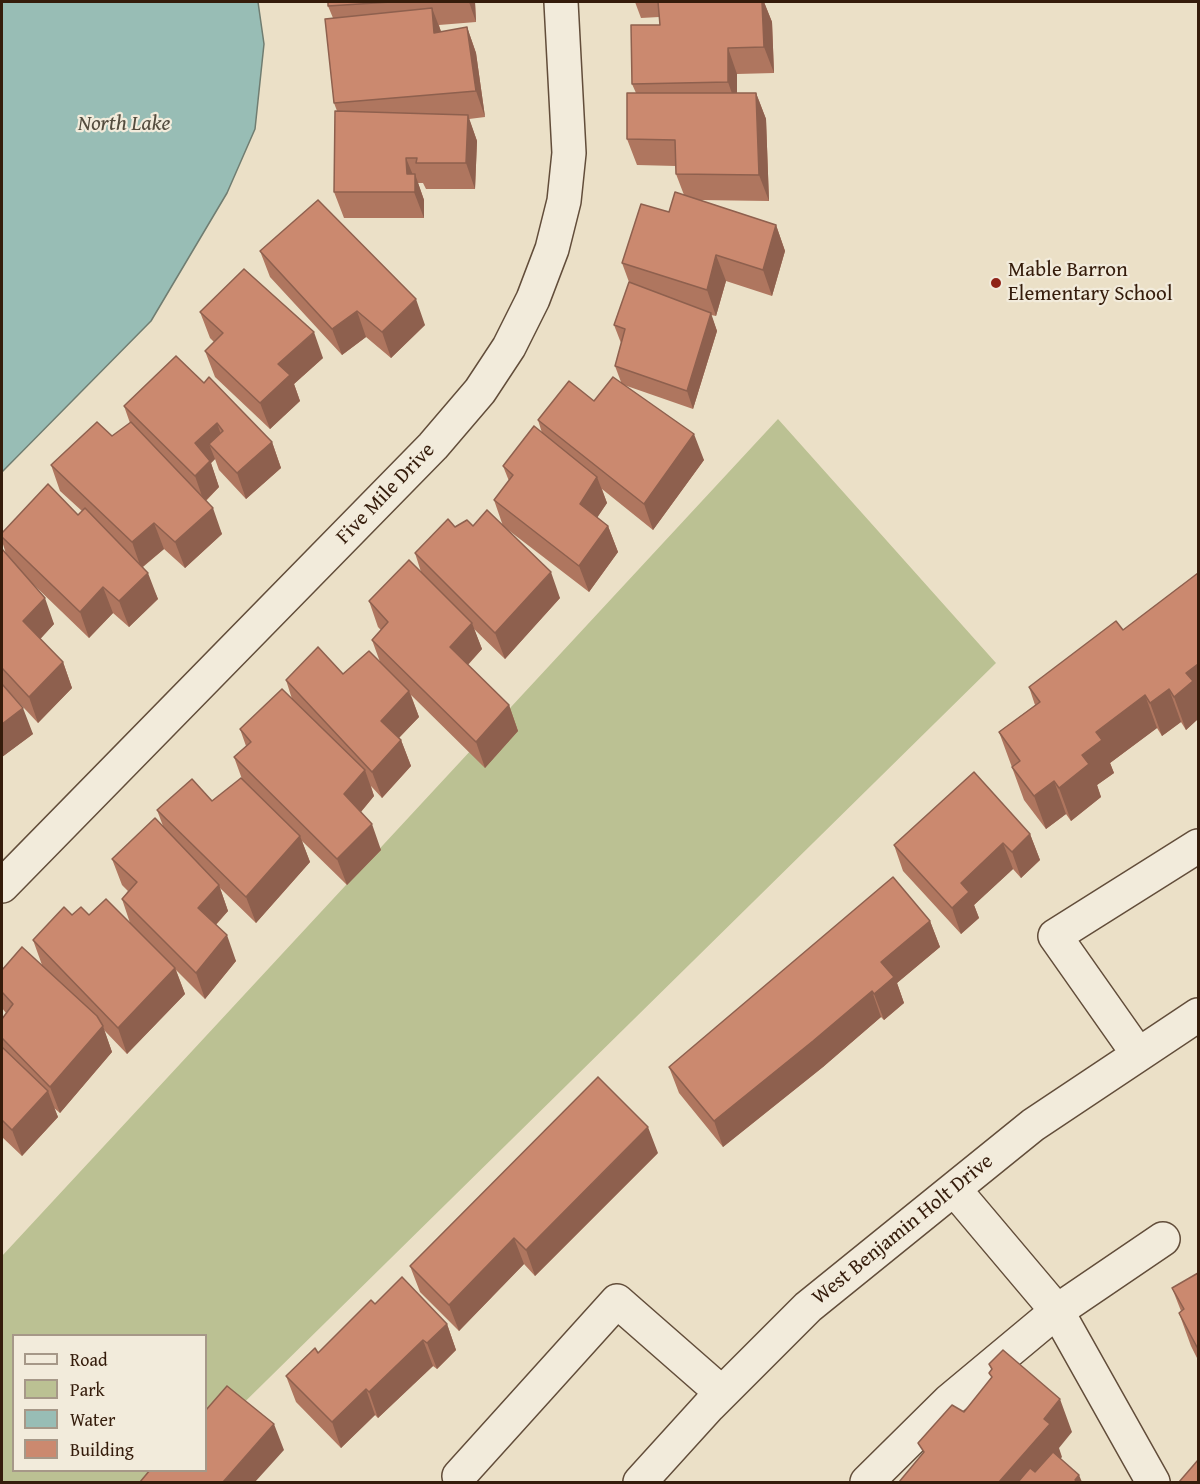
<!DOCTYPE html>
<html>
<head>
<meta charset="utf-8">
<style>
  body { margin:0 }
  #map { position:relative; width:1200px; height:1484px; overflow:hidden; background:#ebe0c7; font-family:"Gentium Book Plus",serif }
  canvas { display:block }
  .frame { position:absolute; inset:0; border:3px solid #351c0b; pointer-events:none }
  .legend { position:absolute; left:12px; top:1334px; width:195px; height:138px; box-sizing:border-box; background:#f2ebdb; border:2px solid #a69888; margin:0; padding:8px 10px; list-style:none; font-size:18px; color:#351c0b }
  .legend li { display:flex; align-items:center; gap:12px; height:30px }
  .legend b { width:30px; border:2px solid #a69888 }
</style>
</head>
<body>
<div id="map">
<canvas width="1200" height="1484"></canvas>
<div class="frame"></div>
<ul class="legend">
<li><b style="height:8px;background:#f2ebdb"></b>Road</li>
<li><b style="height:16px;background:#bbc193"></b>Park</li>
<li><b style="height:16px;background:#98bdb5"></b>Water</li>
<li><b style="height:16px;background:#cb896f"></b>Building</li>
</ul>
</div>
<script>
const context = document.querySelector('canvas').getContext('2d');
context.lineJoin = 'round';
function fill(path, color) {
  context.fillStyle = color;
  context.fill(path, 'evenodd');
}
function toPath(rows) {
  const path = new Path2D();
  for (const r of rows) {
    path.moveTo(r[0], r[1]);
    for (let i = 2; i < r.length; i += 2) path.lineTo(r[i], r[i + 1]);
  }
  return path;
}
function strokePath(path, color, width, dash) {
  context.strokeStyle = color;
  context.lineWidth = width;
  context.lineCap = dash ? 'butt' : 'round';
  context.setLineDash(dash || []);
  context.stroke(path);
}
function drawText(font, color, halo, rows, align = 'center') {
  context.font = font + ' "Gentium Book Plus",serif';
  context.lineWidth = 4.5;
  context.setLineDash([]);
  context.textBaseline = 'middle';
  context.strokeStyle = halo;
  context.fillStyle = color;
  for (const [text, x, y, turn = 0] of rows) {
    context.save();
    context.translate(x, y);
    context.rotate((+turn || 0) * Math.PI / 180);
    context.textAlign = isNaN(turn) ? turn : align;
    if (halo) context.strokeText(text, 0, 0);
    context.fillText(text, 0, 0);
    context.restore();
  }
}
const green = toPath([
  [778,419,996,663,206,1440,206,1336,14,1336,14,1470,175,1471,162,1482,2,1482,2,1256]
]);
const water = toPath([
  [2,2,258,2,264,44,255,129,227,193,151,321,2,472,2,2]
]);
const minor = toPath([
  [2,886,433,446,480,391,509,347,533,299,552,249,564,201,569,153,561,2],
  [1138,1054,1055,936,1198,846],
  [954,1189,1057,1311,1153,1482],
  [459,1476,617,1301,722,1393],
  [640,1482,709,1406,808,1307,1033,1125,1198,1015],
  [867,1482,949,1401,1057,1311,1163,1239]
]);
const wall = toPath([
  [328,2,475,2,476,22,439,25,441,32,467,27,476,53,485,117,469,119,477,141,475,189,426,189,423,183,418,183,424,200,424,218,344,218,334,192,337,111,334,103,333,18,328,6],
  [635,2,764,2,772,22,774,73,737,74,737,93,756,93,766,119,769,201,699,200,776,225,785,251,772,296,726,281,716,316,711,315,717,331,693,409,624,385,704,460,653,530,602,489,607,503,597,517,608,526,618,552,589,592,503,526,494,500,509,481,503,466,542,433,538,420,594,401,621,382,615,366,621,343,614,325,629,282,622,263,684,195,676,174,676,166,637,165,627,139,636,93,632,84,660,25,659,17,641,18],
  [260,251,425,325,391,358,366,337,342,355,270,277],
  [200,312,323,358,294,384,300,401,270,429,215,377,205,351,214,342,210,338],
  [204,383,272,442,281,468,246,499,219,470,215,459,211,463,219,487,206,501,222,534,185,568,164,549,143,567,158,599,129,627,113,613,89,638,33,584,54,624,40,639,63,662,72,688,38,723,8,691,33,734,2,757,2,549,6,554,2,541,2,533,78,515,82,511,60,491,51,465,112,436,130,423,124,406],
  [473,526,560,598,505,659,474,629,482,649,468,665,509,705,518,731,485,768,411,695,419,717,399,738,401,740,411,766,382,798,371,786,374,796,361,812,381,850,347,885,302,841,310,862,256,923,220,888,228,911,216,925,236,961,205,999,176,970,185,994,127,1054,104,1030,112,1052,60,1113,54,1108,58,1117,22,1156,2,1137,2,1019,6,1013,2,1008,2,970,42,965,33,940,72,915,89,915,130,923,122,899,128,891,122,885,112,859,163,826,157,810,212,801,242,779,234,757,246,746,240,729,292,699,286,680,343,674,380,662,372,640,381,630,378,627,369,601,421,572,415,553,455,527],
  [1198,573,1198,719,1186,730,1181,722,1162,736,1157,728,1110,763,1114,773,1097,785,1101,797,1071,821,1066,814,1046,829,1024,800,999,732,1035,705,1029,687,1123,630],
  [1030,834,1040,860,1021,878,1013,869,974,905,979,918,961,934,903,871,894,845],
  [930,921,940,947,897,983,904,1003,884,1020,881,1017,823,1067,723,1147,679,1093,669,1067],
  [658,1153,535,1276,524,1264,459,1331,420,1292,410,1266],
  [1198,1273,1198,1360,1191,1346,1179,1313,1181,1311,1172,1288],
  [375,1304,447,1324,456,1350,437,1369,433,1366,378,1418,375,1415,341,1448,296,1402,286,1376,318,1353]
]);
const shadedWall = toPath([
  [469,2,475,2,476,22],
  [762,2,764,2,772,22,774,73,764,47],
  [432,8,442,34,434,33],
  [467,27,476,53,485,117,476,91],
  [728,48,737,74,737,108,728,82],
  [756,93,766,119,769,201,759,175],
  [468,115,477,141,475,189,466,163],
  [406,158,415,180,415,174,424,200,424,218,407,174],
  [776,225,785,251,772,296,763,270],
  [716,255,726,281,716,316,707,290],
  [416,299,425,325,391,358,382,332],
  [357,311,366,337,342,355,332,329],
  [711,313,717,331,693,409,687,391],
  [314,332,323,358,294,384,300,401,270,429,260,403,278,364],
  [217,423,226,449,209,444,215,459,211,463,219,487,204,502,195,476,195,443],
  [694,434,704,460,653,530,644,504],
  [272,442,281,468,246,499,237,473],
  [597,477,607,503,589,530,580,504],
  [213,508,222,534,185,568,175,542],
  [154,523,164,549,141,568,132,542],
  [608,526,618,552,589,592,579,566],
  [551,572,560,598,505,659,495,633],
  [148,573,158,599,129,627,119,601],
  [103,587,113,613,89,638,80,612],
  [45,598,54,624,33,647,23,621],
  [472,623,482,649,460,673,450,647],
  [63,662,72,688,38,723,29,697],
  [1198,664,1198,719,1186,730,1174,697,1186,673],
  [1169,689,1181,722,1162,736,1150,703],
  [409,691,419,717,390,747,381,721],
  [1145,695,1157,728,1110,763,1114,773,1097,785,1101,797,1071,821,1059,788,1082,755,1096,732],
  [509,705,518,731,485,768,476,742],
  [23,708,33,734,2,757,2,724],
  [401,740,411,766,382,798,372,772],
  [365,770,374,796,354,820,344,794],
  [1054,781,1066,814,1046,829,1034,796],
  [372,824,381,850,347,885,337,859],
  [1030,834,1040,860,1021,878,1012,852],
  [300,836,310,862,256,923,246,897],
  [1003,843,1013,869,974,905,979,918,961,934,952,908,961,883],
  [219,885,228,911,207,934,198,908],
  [930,921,940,947,897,983,904,1003,884,1020,874,994,881,962],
  [227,935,236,961,205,999,196,973],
  [175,968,185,994,127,1054,118,1028],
  [872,991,881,1017,823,1067,723,1147,714,1121],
  [103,1026,112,1052,60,1113,50,1087],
  [48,1091,58,1117,22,1156,12,1130],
  [648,1127,658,1153,535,1276,526,1250],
  [514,1238,524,1264,459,1331,449,1305],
  [447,1324,456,1350,437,1369,427,1343],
  [423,1340,433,1366,378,1418,369,1392],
  [366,1389,375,1415,341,1448,332,1422],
  [1060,1399,1072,1432,1059,1448,1062,1457,1040,1482,999,1482,1044,1419],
  [274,1424,284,1450,255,1482,223,1482],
  [1079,1475,1082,1482,1076,1482,1075,1480]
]);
const building = toPath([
  [328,2,391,2,328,6,328,2],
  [658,2,762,2,764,47,728,48,728,82,632,84,631,25,660,25,658,2],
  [432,8,434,33,467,27,476,91,334,103,325,19,432,8],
  [627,93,756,93,759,175,676,174,675,140,627,139,627,93],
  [335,111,468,115,466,163,416,163,417,158,406,158,407,174,415,174,415,192,334,192,335,111],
  [675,192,776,225,763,270,716,255,707,290,622,263,641,204,669,212,675,192],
  [318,200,416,299,382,332,357,311,332,329,260,251,318,200],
  [244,269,314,332,278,364,290,375,260,403,205,351,223,333,200,312,244,269],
  [629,282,711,313,687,391,615,366,625,329,614,325,629,282],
  [176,356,204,383,209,377,272,442,237,473,209,444,223,431,217,423,195,443,210,461,195,476,124,406,176,356],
  [613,377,694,434,644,504,538,420,569,381,594,401,613,377],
  [97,422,112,436,131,422,213,508,175,542,154,523,132,542,51,465,97,422],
  [534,426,597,477,580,504,608,526,579,566,494,500,513,475,503,466,534,426],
  [48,484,78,515,85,508,148,573,119,601,103,587,80,612,2,537,2,533,48,484],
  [487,510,551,572,495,633,415,553,448,519,455,527,467,520,473,526,487,510],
  [2,549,45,598,23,621,63,662,29,697,2,668,2,549],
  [409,560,472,623,450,647,509,705,476,742,372,640,388,622,369,601,409,560],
  [1198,573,1198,664,1186,673,1193,681,1174,697,1169,689,1150,703,1145,695,1096,732,1102,740,1082,755,1089,764,1059,788,1054,781,1034,796,1012,767,1020,761,999,732,1040,702,1029,687,1116,621,1123,630,1198,573],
  [318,647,343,674,369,651,409,691,381,721,401,740,372,772,286,680,318,647],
  [2,684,23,708,2,724,2,684],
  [282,689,365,770,344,794,372,824,337,859,234,757,251,742,240,729,282,689],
  [974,772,1030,834,1012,852,1003,843,961,883,969,892,952,908,894,845,974,772],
  [241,778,300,836,246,897,157,810,192,779,212,801,241,778],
  [155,818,219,885,198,908,227,935,196,973,122,899,137,882,112,859,155,818],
  [893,877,930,921,881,962,894,977,874,994,872,991,813,1041,714,1121,669,1067,893,877],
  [106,899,175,968,118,1028,33,940,64,907,72,915,81,907,89,915,106,899],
  [22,947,97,1016,103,1026,50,1087,2,1038,2,1019,13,1004,2,992,2,970,22,947],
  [2,1047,48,1091,12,1130,2,1120,2,1047],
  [598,1077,648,1127,526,1250,514,1238,449,1305,410,1266,598,1077],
  [1198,1273,1198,1349,1179,1313,1184,1309,1172,1288,1198,1273],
  [402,1277,447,1324,427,1343,423,1340,369,1392,366,1389,332,1422,286,1376,315,1348,318,1353,371,1300,375,1304,402,1277],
  [1003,1350,1060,1399,1044,1419,1050,1424,999,1482,899,1482,924,1452,918,1443,952,1405,964,1412,992,1377,989,1373,992,1369,989,1364,1003,1350],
  [227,1386,274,1424,223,1482,140,1482,150,1470,206,1470,206,1410,227,1386],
  [1053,1452,1079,1475,1075,1480,1078,1482,1018,1482,1030,1468,1035,1472,1053,1452],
  [1198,1460,1198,1482,1179,1482,1198,1460]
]);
const markers = [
  [996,283,6,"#8f2418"]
];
const poiNames = [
  ["Mable Barron",1008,271],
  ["Elementary School",1008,295]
];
const streetNames = [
  ["Five Mile Drive",386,494,-46],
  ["West Benjamin Holt Drive",903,1230,-39]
];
const waterNames = [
  ["North Lake",124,124]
];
fill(green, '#bbc193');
fill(water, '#98bdb5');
strokePath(water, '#707d71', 1.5);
strokePath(minor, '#624d3a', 36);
strokePath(minor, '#f2ebdb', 33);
fill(wall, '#af765f');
fill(shadedWall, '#8e604e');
fill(building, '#cb896f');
strokePath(building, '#8e604e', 1.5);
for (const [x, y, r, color] of markers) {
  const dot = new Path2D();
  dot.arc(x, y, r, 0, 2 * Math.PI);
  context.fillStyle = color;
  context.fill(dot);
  strokePath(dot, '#f2ebdb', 2);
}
drawText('21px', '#351c0b', '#f2ebdb', poiNames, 'left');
drawText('21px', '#351c0b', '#f2ebdb', streetNames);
drawText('italic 22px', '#534c3e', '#f2ebdb', waterNames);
</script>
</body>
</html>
